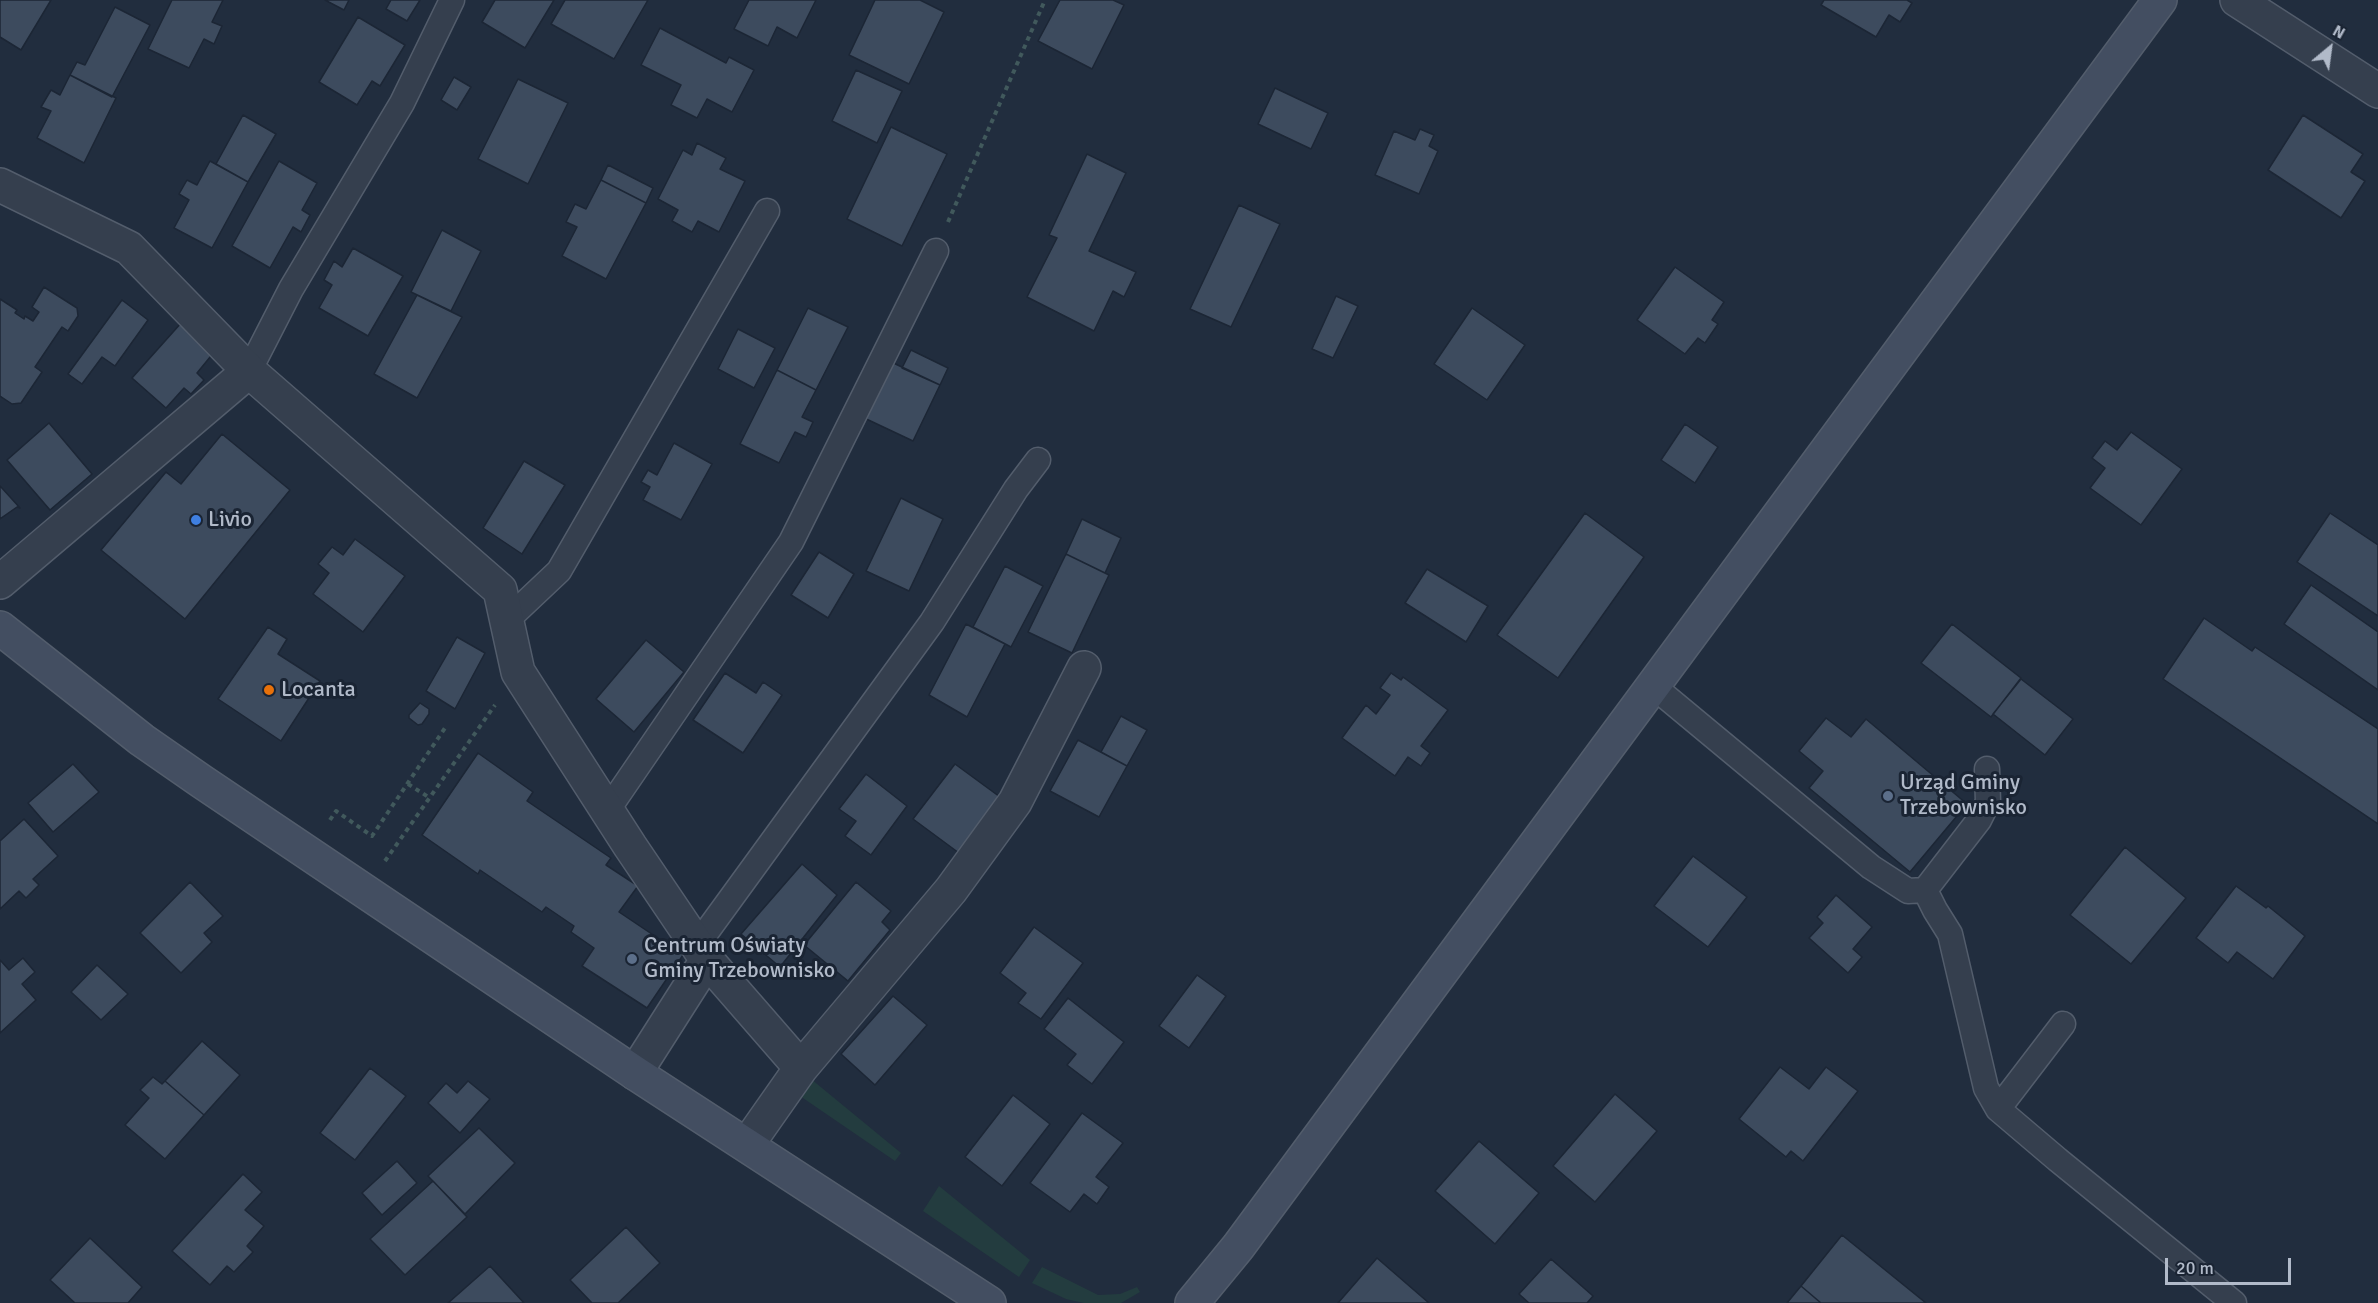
<!DOCTYPE html>
<html>
<head>
<meta charset="utf-8">
<style>
  body { margin:0 }
  #map { position:relative; width:2378px; height:1303px; overflow:hidden; background:#212d3e; font-family:Signika,sans-serif }
  canvas { display:block }
  .north { position:absolute; left:2300px; top:18px; width:60px; height:60px; -webkit-text-stroke:4px #1a2433; paint-order:stroke; rotate:29deg; font-size:16px; font-weight:700; line-height:24px; text-align:center; color:#b1bac9 }
  .north::after { content:''; display:block; margin:auto; width:21px; height:27px; background:#b1bac9; clip-path:polygon(50% 0,100% 100%,50% 72%,0 100%) }
  .scale { position:absolute; left:2165px; top:1258px; width:126px; height:27px; box-sizing:border-box; border:3px solid #b1bac9; border-top:0; padding-left:8px; font-size:18px; line-height:21px; white-space:nowrap; color:#b1bac9; -webkit-text-stroke:4px #1a2433; paint-order:stroke }
</style>
</head>
<body>
<div id="map">
<canvas width="2378" height="1303"></canvas>
<div class="north">N</div>
<div class="scale">20 m</div>
</div>
<script>
const context = document.querySelector('canvas').getContext('2d');
context.lineJoin = 'round';
function fill(path, color) {
  context.fillStyle = color;
  context.fill(path, 'evenodd');
}
function toPath(rows) {
  const path = new Path2D();
  for (const r of rows) {
    path.moveTo(r[0], r[1]);
    for (let i = 2; i < r.length; i += 2) path.lineTo(r[i], r[i + 1]);
  }
  return path;
}
function strokePath(path, color, width, dash) {
  context.strokeStyle = color;
  context.lineWidth = width;
  context.lineCap = dash ? 'butt' : 'round';
  context.setLineDash(dash || []);
  context.stroke(path);
}
function drawText(font, color, halo, rows, align = 'center') {
  context.font = font + ' Signika,sans-serif';
  context.lineWidth = 6;
  context.setLineDash([]);
  context.textBaseline = 'middle';
  context.strokeStyle = halo;
  context.fillStyle = color;
  for (const [text, x, y, turn = 0] of rows) {
    context.save();
    context.translate(x, y);
    context.rotate((+turn || 0) * Math.PI / 180);
    context.textAlign = isNaN(turn) ? turn : align;
    if (halo) context.strokeText(text, 0, 0);
    context.fillText(text, 0, 0);
    context.restore();
  }
}
const green = toPath([
  [811,1079,901,1153,895,1161,800,1096],
  [939,1186,1030,1260,1019,1277,923,1211],
  [1042,1267,1098,1295,1120,1294,1137,1287,1140,1292,1121,1303,1084,1303,1066,1299,1032,1283]
]);
const building = toPath([
  [0,0,51,0,21,50,0,37,0,0],
  [172,0,223,0,212,22,222,26,214,44,204,39,189,68,148,49,172,0],
  [325,0,349,0,344,10,325,0],
  [391,0,420,0,407,21,386,9,391,0],
  [495,0,554,0,525,48,482,22,495,0],
  [565,0,648,0,614,59,551,24,565,0],
  [749,0,816,0,797,38,777,27,768,46,734,29,749,0],
  [875,0,920,0,944,12,909,84,849,55,875,0],
  [1060,0,1113,0,1124,5,1092,69,1038,41,1060,0],
  [1824,0,1907,0,1912,3,1900,22,1889,15,1876,37,1821,5,1824,0],
  [115,7,150,25,112,97,70,75,77,62,85,65,115,7],
  [358,17,405,45,380,86,372,81,357,105,319,82,358,17],
  [660,28,726,63,729,57,754,70,732,112,707,99,697,118,671,105,681,85,641,65,660,28],
  [856,70,902,91,877,143,832,121,856,70],
  [70,75,116,98,84,163,37,138,51,111,41,107,51,90,60,95,70,75],
  [454,77,471,87,457,110,441,100,454,77],
  [518,79,568,103,528,184,478,159,518,79],
  [1275,88,1328,113,1311,149,1258,124,1275,88],
  [243,115,276,134,248,182,216,164,243,115],
  [2303,115,2363,154,2351,172,2365,181,2341,218,2268,170,2303,115],
  [891,127,947,154,902,246,847,219,891,127],
  [1420,129,1434,135,1429,146,1438,151,1419,194,1375,175,1394,131,1415,140,1420,129],
  [697,143,726,158,720,169,745,181,719,232,698,221,692,232,672,221,678,210,658,199,683,150,692,155,697,143],
  [1087,154,1126,173,1089,251,1136,272,1124,297,1113,291,1094,331,1027,297,1057,238,1049,235,1087,154],
  [210,161,248,182,212,248,174,228,189,200,179,194,187,180,197,185,210,161],
  [279,161,317,183,302,210,310,215,301,232,293,227,270,268,232,246,279,161],
  [608,165,653,188,646,203,601,180,608,165],
  [601,180,646,203,606,279,562,256,577,227,566,222,575,204,586,209,601,180],
  [1239,205,1280,224,1231,327,1190,309,1239,205],
  [442,230,481,251,451,311,411,292,442,230],
  [353,248,403,276,368,336,319,308,332,285,324,280,334,261,342,267,353,248],
  [1675,267,1724,302,1712,320,1718,324,1705,343,1698,338,1685,354,1637,320,1675,267],
  [44,287,77,308,78,316,68,331,62,327,35,367,42,372,21,403,12,404,0,396,0,299,17,310,15,313,24,319,25,316,33,321,39,312,32,307,44,287],
  [417,295,462,317,417,398,374,374,417,295],
  [1336,296,1358,306,1333,358,1312,349,1336,296],
  [122,300,148,320,115,366,102,357,82,384,68,374,122,300],
  [808,308,848,327,816,390,777,370,808,308],
  [1472,308,1525,345,1487,400,1434,364,1472,308],
  [182,322,215,351,197,373,204,380,191,394,184,388,166,408,132,378,182,322],
  [738,329,775,348,754,388,718,369,738,329],
  [911,350,948,368,940,385,902,368,911,350],
  [887,360,940,385,913,441,860,416,887,360],
  [777,370,816,390,802,417,813,422,806,437,795,432,779,463,740,444,777,370],
  [49,423,92,474,50,510,7,460,49,423],
  [1685,424,1718,447,1695,483,1661,460,1685,424],
  [2131,432,2182,469,2141,525,2090,488,2105,468,2092,458,2105,441,2117,450,2131,432],
  [222,434,290,490,185,619,101,550,166,472,181,484,222,434],
  [674,443,712,464,681,520,643,500,650,487,641,482,648,470,657,475,674,443],
  [524,461,565,485,522,554,483,528,524,461],
  [0,486,20,508,17,507,0,519,0,486],
  [901,498,943,519,909,591,866,571,901,498],
  [1585,513,1644,557,1558,678,1497,635,1585,513],
  [2330,513,2378,545,2378,616,2297,562,2330,513],
  [1082,519,1121,538,1105,573,1066,554,1082,519],
  [355,539,405,576,363,632,313,594,329,573,318,564,332,547,343,555,355,539],
  [819,552,854,574,828,618,791,595,819,552],
  [1066,554,1109,575,1072,653,1028,632,1066,554],
  [1005,566,1043,586,1011,647,973,627,1005,566],
  [1427,569,1488,606,1466,642,1405,603,1427,569],
  [2311,585,2378,632,2378,690,2284,624,2311,585],
  [2204,618,2252,651,2255,647,2378,729,2378,824,2163,679,2204,618],
  [966,624,1005,644,967,717,929,695,966,624],
  [1952,624,2021,678,1991,717,1921,663,1952,624],
  [268,627,287,639,278,654,320,681,281,741,218,699,268,627],
  [457,637,485,653,455,709,426,691,457,637],
  [646,640,684,672,634,732,596,699,646,640],
  [725,673,756,693,763,682,782,695,743,753,693,720,725,673],
  [1391,673,1401,680,1403,677,1448,710,1421,746,1430,753,1421,766,1408,757,1395,776,1342,738,1366,705,1376,714,1390,695,1380,688,1391,673],
  [2021,679,2073,719,2045,755,1993,714,2021,679],
  [420,703,429,709,429,714,422,724,418,725,409,718,409,715,420,703],
  [1121,716,1147,730,1127,766,1101,752,1121,716],
  [1826,718,1851,737,1866,719,1967,804,1910,872,1809,788,1823,771,1799,751,1826,718],
  [1078,740,1127,766,1099,817,1050,791,1078,740],
  [478,753,533,792,527,801,611,858,606,865,638,886,619,912,683,955,647,1008,582,966,594,948,571,932,574,926,546,907,542,912,480,870,478,874,422,835,478,753],
  [73,764,99,792,53,832,28,803,73,764],
  [955,764,1000,797,959,853,913,819,955,764],
  [866,774,907,806,871,855,845,836,856,821,839,809,866,774],
  [24,819,58,856,33,879,39,885,26,898,19,891,0,909,0,841,24,819],
  [2125,847,2186,898,2131,964,2070,915,2125,847],
  [1693,856,1747,897,1708,947,1654,906,1693,856],
  [802,864,837,895,780,967,741,934,802,864],
  [190,882,223,916,204,933,212,942,181,973,140,933,190,882],
  [856,882,891,911,882,922,890,930,848,981,804,945,856,882],
  [2236,886,2266,908,2268,906,2305,936,2273,979,2237,952,2228,963,2196,938,2236,886],
  [1836,895,1872,927,1853,949,1862,957,1848,973,1809,938,1823,923,1817,917,1836,895],
  [1034,927,1083,963,1041,1019,1018,1003,1026,993,1000,973,1034,927],
  [23,958,35,972,22,984,36,1000,0,1033,0,960,9,970,23,958],
  [97,965,128,994,101,1020,71,992,97,965],
  [1197,975,1226,996,1189,1048,1159,1026,1197,975],
  [893,996,927,1025,875,1085,841,1054,893,996],
  [1068,998,1124,1042,1092,1084,1067,1065,1076,1054,1044,1029,1068,998],
  [202,1041,240,1075,204,1115,165,1081,202,1041],
  [1780,1067,1809,1089,1826,1067,1858,1091,1803,1161,1791,1151,1786,1157,1739,1119,1780,1067],
  [370,1068,406,1096,355,1160,320,1133,370,1068],
  [153,1077,162,1084,165,1081,204,1115,165,1159,125,1125,149,1098,140,1090,153,1077],
  [468,1081,490,1099,460,1133,428,1103,446,1083,457,1093,468,1081],
  [1615,1094,1657,1131,1595,1202,1553,1166,1615,1094],
  [1013,1095,1050,1124,1002,1186,965,1157,1013,1095],
  [1082,1113,1123,1143,1096,1177,1109,1187,1097,1204,1084,1194,1070,1212,1030,1183,1082,1113],
  [479,1128,515,1163,465,1214,428,1176,479,1128],
  [1479,1141,1539,1193,1495,1244,1435,1191,1479,1141],
  [397,1161,417,1183,382,1215,362,1193,397,1161],
  [243,1174,262,1192,245,1210,264,1226,247,1246,253,1252,234,1272,227,1266,210,1285,172,1251,243,1174],
  [433,1181,467,1217,405,1275,370,1239,433,1181],
  [626,1227,660,1263,618,1303,592,1303,570,1280,626,1227],
  [1842,1235,1926,1303,1821,1303,1801,1286,1842,1235],
  [90,1238,142,1287,128,1303,75,1303,50,1280,90,1238],
  [1377,1258,1429,1303,1338,1303,1377,1258],
  [1551,1259,1593,1296,1587,1303,1529,1303,1519,1294,1551,1259],
  [490,1266,524,1303,448,1303,490,1266],
  [1801,1286,1821,1303,1787,1303,1801,1286]
]);
const path = toPath([
  [948,222,1045,0],
  [408,784,430,798],
  [330,820,336,811,372,836,447,725],
  [385,861,495,705]
]);
const lane = toPath([
  [249,371,291,289,402,103,452,0],
  [506,621,559,571,767,211],
  [1653,686,1871,867,1908,891,1925,890,1979,820,1988,802,1987,769],
  [607,811,791,542,936,251],
  [1925,890,1935,910,1950,934,1986,1088,1998,1109,2058,1160,2234,1303],
  [697,945,932,622,1016,489,1038,460],
  [1998,1109,2063,1024]
]);
const street = toPath([
  [2237,0,2378,91],
  [0,185,129,248,249,371,500,590,518,672,630,846,707,960,801,1068],
  [0,582,249,371],
  [635,1073,707,960],
  [747,1145,801,1068,951,890,1015,802,1084,668]
]);
const secondary = toPath([
  [0,628,142,740,201,781,635,1073,989,1303],
  [1192,1303,1238,1247,2160,0]
]);
const markers = [
  [196,520,6,"#3f7fe0"],
  [269,690,6,"#e8710a"],
  [1888,796,6,"#5c6f8a"],
  [632,959,6,"#5c6f8a"]
];
const poiNames = [
  ["Livio",208,520],
  ["Locanta",281,690],
  ["Urząd Gminy",1900,783],
  ["Trzebownisko",1900,808],
  ["Centrum Oświaty",644,946],
  ["Gminy Trzebownisko",644,971]
];
fill(green, '#233c3f');
fill(building, '#3d4b5e');
strokePath(building, '#1c2635', 1.5);
strokePath(lane, '#535d6c', 27);
strokePath(street, '#535d6c', 36);
strokePath(secondary, '#535d6c', 36);
strokePath(path, '#41595c', 4, [4.5, 4.5]);
strokePath(lane, '#353f4e', 24);
strokePath(street, '#353f4e', 33);
strokePath(secondary, '#434e61', 33);
for (const [x, y, r, color] of markers) {
  const dot = new Path2D();
  dot.arc(x, y, r, 0, 2 * Math.PI);
  context.fillStyle = color;
  context.fill(dot);
  strokePath(dot, '#1a2433', 2);
}
drawText('22px', '#b1bac9', '#1a2433', poiNames, 'left');
</script>
</body>
</html>
